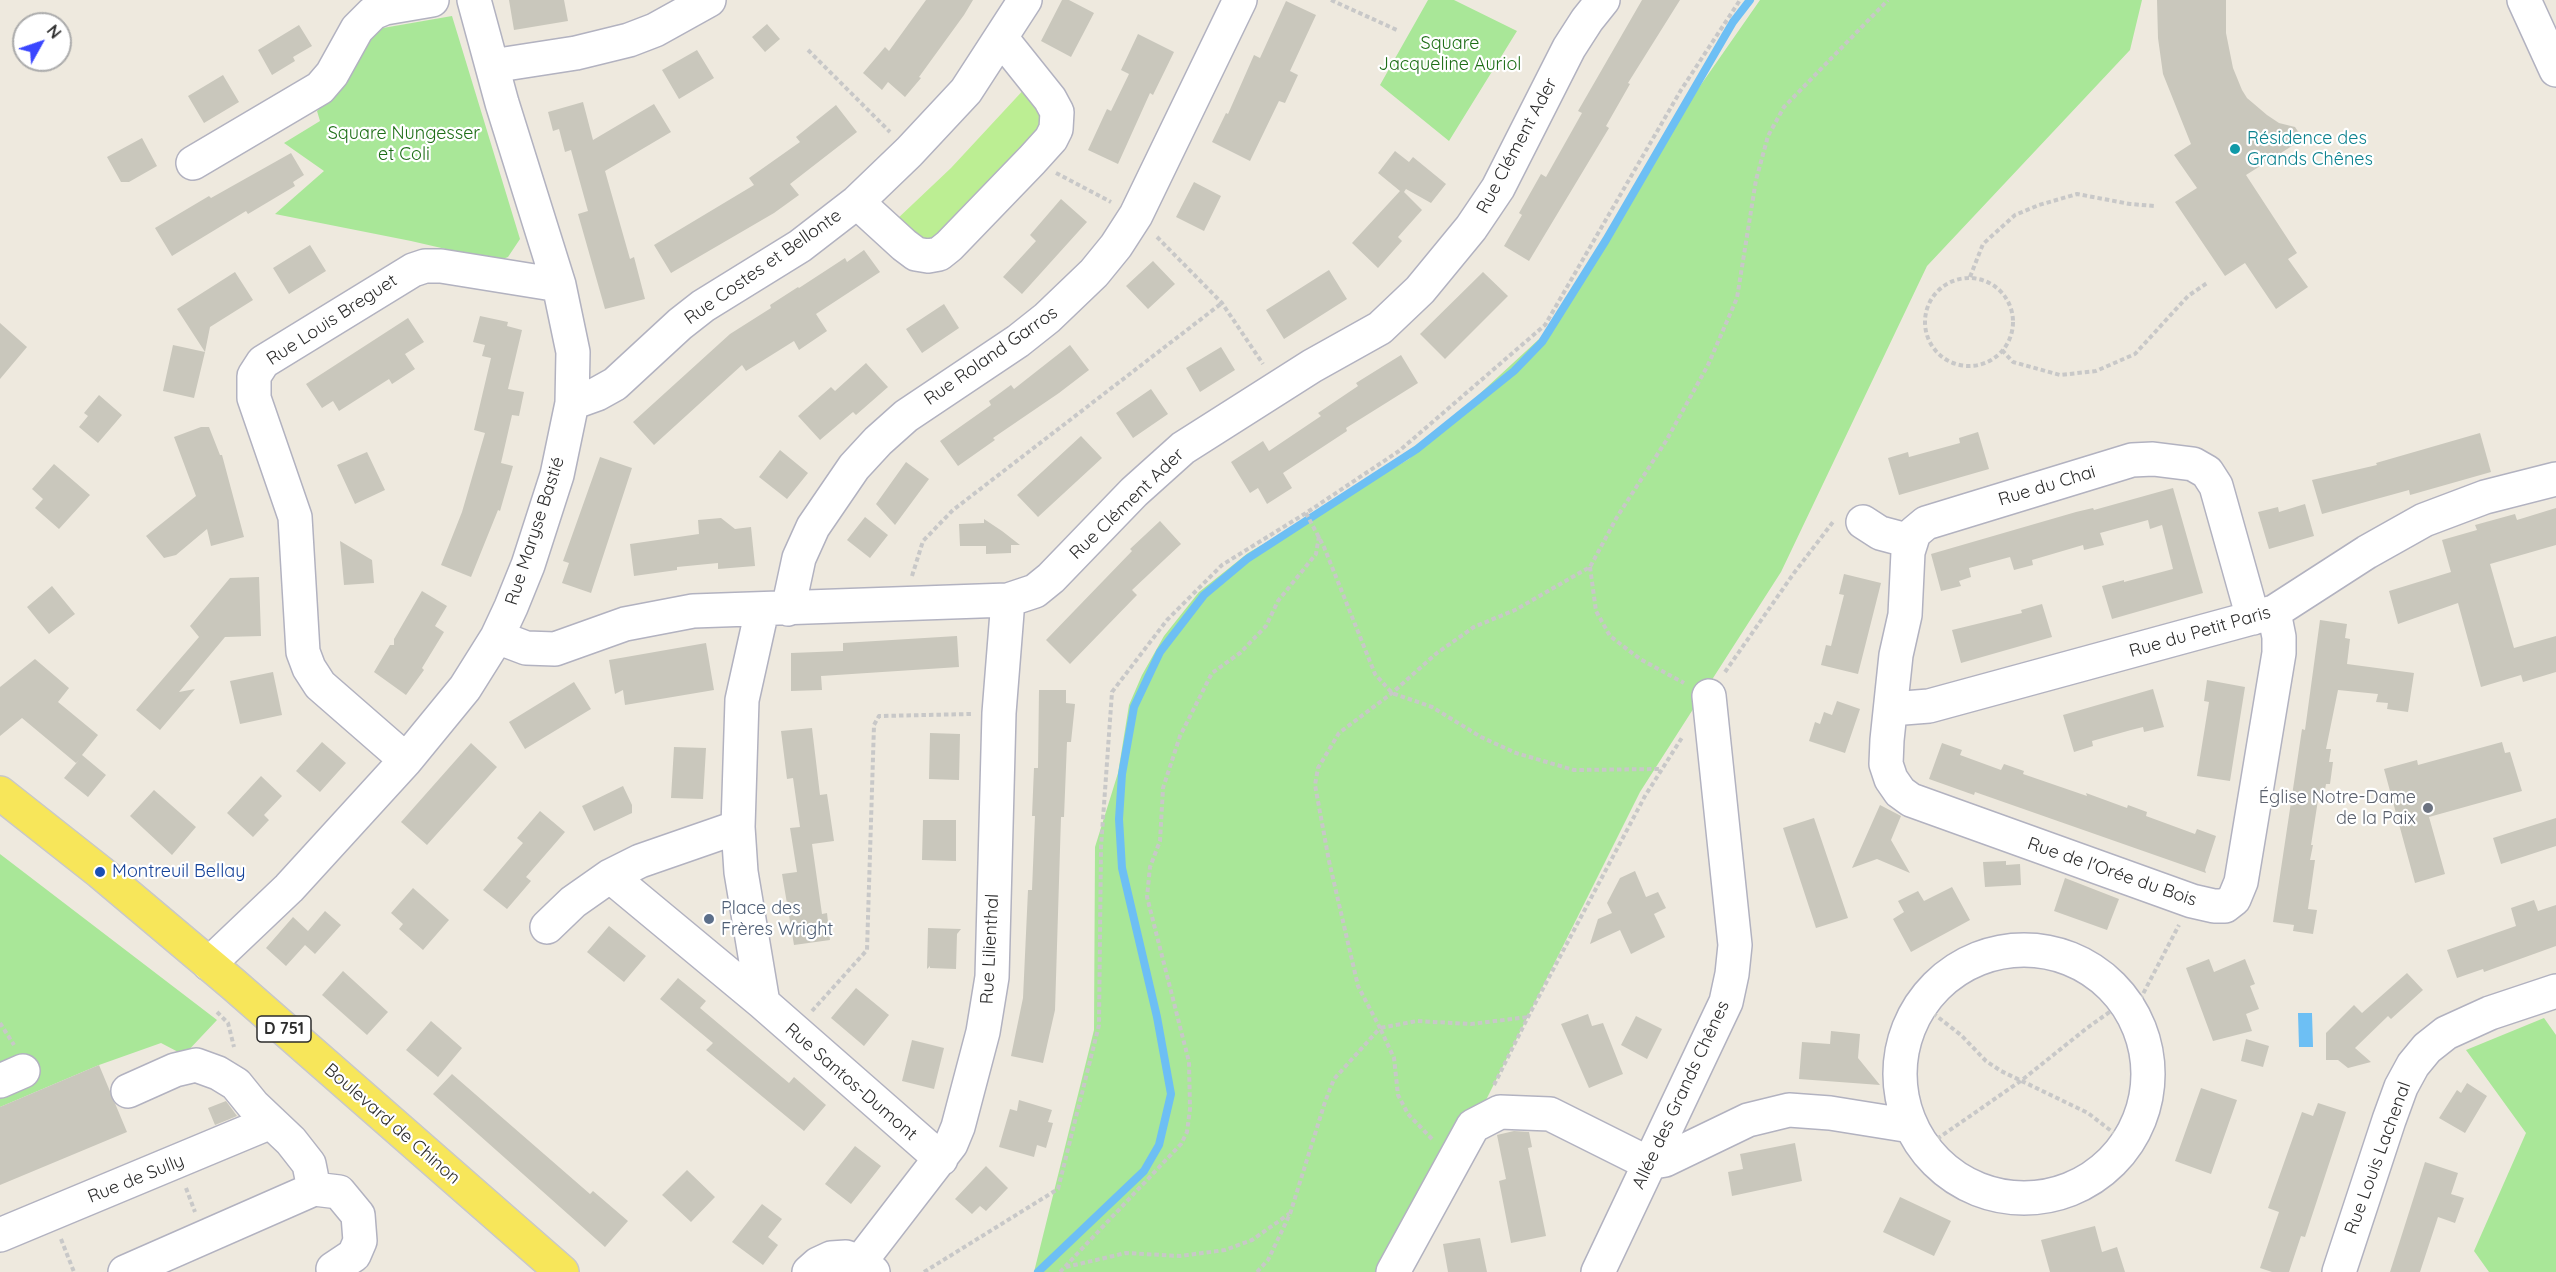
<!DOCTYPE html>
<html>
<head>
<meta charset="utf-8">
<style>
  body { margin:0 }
  #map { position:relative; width:2556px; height:1272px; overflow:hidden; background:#eee9de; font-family:Quicksand,sans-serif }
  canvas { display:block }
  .north { position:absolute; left:12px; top:12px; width:60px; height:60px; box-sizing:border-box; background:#fff; border:2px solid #ababab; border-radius:50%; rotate:50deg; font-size:16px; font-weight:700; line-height:24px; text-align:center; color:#2c2c2c }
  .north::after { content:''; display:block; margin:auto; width:21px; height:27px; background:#3a46ff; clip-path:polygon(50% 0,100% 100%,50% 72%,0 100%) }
</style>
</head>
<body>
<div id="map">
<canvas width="2556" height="1272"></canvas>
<div class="north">N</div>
</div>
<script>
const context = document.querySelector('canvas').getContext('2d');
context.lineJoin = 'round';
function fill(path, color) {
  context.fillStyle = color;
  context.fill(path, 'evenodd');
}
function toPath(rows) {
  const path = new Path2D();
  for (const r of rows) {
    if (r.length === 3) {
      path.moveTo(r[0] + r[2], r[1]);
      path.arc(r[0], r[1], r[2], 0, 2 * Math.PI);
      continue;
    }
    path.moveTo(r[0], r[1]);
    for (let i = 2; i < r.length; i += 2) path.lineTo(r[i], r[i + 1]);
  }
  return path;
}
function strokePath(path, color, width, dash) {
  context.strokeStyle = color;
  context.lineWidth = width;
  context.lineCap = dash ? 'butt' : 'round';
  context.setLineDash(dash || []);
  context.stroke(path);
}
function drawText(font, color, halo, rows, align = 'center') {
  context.font = font + ' Quicksand,sans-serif';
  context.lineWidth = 4.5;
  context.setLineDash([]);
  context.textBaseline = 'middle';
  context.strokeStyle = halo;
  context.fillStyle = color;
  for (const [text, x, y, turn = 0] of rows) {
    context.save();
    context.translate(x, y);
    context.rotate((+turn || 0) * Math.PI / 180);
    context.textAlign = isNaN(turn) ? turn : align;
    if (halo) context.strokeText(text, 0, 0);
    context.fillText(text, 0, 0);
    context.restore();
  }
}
const green = toPath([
  [1428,0,1454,0,1517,31,1449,141,1380,85],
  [1760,0,2142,0,2130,50,1927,266,1781,572,1640,792,1473,1126,1393,1272,1034,1272,1094,1030,1095,847,1118,773,1129,705,1142,675,1164,636,1199,592,1248,553,1409,459,1551,328,1661,142],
  [452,16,520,239,508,257,498,261,411,241,275,214,324,171,284,143,320,121,317,111,349,79,365,43,383,28],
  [0,854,217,1020,184,1055,161,1043,99,1065,0,1107],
  [2544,1018,2556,1035,2556,1272,2489,1272,2474,1251,2526,1133,2466,1050]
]);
const pitch = toPath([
  [1028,85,1050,122,926,251,895,221,951,168]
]);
const water = toPath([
  [2298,1013,2312,1013,2313,1047,2299,1047]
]);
const stream = toPath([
  [1038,1272,1144,1171,1159,1145,1171,1094,1157,1017,1122,868,1119,819,1122,774,1134,707,1160,652,1204,595,1247,559,1417,449,1514,371,1542,342,1606,240,1733,22,1750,0]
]);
const building = toPath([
  [509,0,564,0,568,21,514,30],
  [926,0,973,0,964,15,919,77,921,78,905,97,888,82,882,90,863,73,885,47,889,51],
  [1062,0,1069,0,1094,13,1071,57,1041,41],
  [1642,0,1680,0,1628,83,1630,84,1606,126,1609,128,1529,261,1504,246,1522,215,1519,213,1541,174,1546,177,1582,113,1578,111],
  [2157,0,2226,0,2226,33,2233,68,2242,90,2247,98,2267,115,2279,123,2295,127,2303,139,2246,175,2297,253,2288,259,2308,287,2276,309,2245,263,2225,276,2175,202,2197,188,2174,155,2191,144,2163,74,2158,38],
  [1286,1,1316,15,1290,71,1298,75,1285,103,1279,101,1250,161,1212,142,1226,113,1228,114,1254,55,1260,58],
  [767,24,780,39,765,52,752,37],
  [299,25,312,46,293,57,295,61,272,75,258,50],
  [1138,34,1174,52,1153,95,1150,93,1118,164,1088,150,1107,109,1111,111,1129,74,1121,70],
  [697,50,714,78,679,99,662,70],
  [223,75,239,102,204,123,188,96],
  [583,102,593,140,654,104,671,132,605,171,630,259,634,257,645,299,605,309,578,214,588,211,571,150,565,152,559,129,553,131,548,112],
  [836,105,857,132,790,184,799,195,774,213,671,273,654,245,754,185,749,178,800,142,796,137],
  [142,138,157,166,129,182,121,182,107,157],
  [1395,151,1409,162,1413,157,1446,184,1431,203,1406,189,1404,192,1422,210,1398,237,1402,241,1378,268,1352,243,1400,191,1378,173],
  [291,153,304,175,293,182,295,186,248,214,246,211,172,256,155,228,209,196,211,198],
  [1194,182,1221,196,1204,231,1176,217],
  [1061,199,1087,222,1022,294,1003,277,1036,241,1030,235],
  [310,245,326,271,289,294,273,268],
  [864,250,880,272,816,314,827,331,799,350,794,341,746,371,742,365,654,445,633,422,730,334,771,308,770,305,798,287,799,288,845,258,847,262],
  [1153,261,1175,284,1148,309,1126,286],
  [1329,270,1347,299,1284,339,1266,310],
  [235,272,253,300,210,327,205,352,177,309],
  [1483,272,1508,296,1445,359,1420,334],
  [944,304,959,328,922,353,906,329],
  [480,316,508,322,507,326,522,330,508,389,524,392,519,416,512,415,501,463,513,466,500,511,498,510,471,577,441,565,462,512,485,433,474,430,491,358,482,356,485,345,473,342],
  [408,318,424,342,405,354,415,369,392,384,389,379,339,411,333,401,322,408,306,384],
  [0,323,27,347,0,379],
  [173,345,205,352,194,398,163,391],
  [1070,345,1089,370,1059,393,993,438,995,440,958,466,940,441,991,405,989,401,1011,385,1014,389],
  [1221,347,1235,370,1200,392,1186,368],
  [1401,355,1418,383,1346,428,1347,431,1283,473,1292,488,1267,504,1258,488,1250,493,1231,462,1263,441,1269,451,1321,416,1318,413,1358,386,1356,383],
  [866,363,888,387,856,415,853,412,820,440,798,416,831,387,835,391],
  [1151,389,1168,414,1133,438,1116,413],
  [99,395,122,415,98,443,79,427,88,416,84,413],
  [201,427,209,427,220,455,222,455,244,537,211,546,207,529,176,555,164,558,146,536,196,496,174,437],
  [1978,432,1989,469,1899,495,1888,458,1908,452,1909,457,1960,443,1959,438],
  [2480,433,2491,472,2410,495,2409,490,2322,514,2312,480,2377,465,2376,463],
  [1081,436,1102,458,1038,517,1017,495],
  [780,450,808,473,787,499,759,477],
  [367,452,385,490,355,504,337,465],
  [600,457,632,468,591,593,562,583,569,563,563,561],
  [906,462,929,479,895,525,876,504],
  [54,464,90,495,59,529,35,508,43,499,32,489],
  [2173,488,2203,593,2112,619,2102,586,2124,580,2124,582,2173,569,2162,525,2150,529,2148,520,2100,533,2104,545,2084,550,2083,545,2032,560,2033,565,2014,570,2010,557,1969,568,1971,577,1959,581,1961,586,1941,591,1931,554,2076,512,2093,508,2094,510],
  [2305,504,2314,536,2269,549,2258,512,2278,507,2279,512],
  [2556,508,2556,545,2490,564,2514,648,2556,636,2556,672,2523,682,2521,675,2481,687,2458,603,2398,624,2389,591,2451,572,2442,540,2477,530,2475,525,2515,514,2517,520],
  [865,517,888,535,870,558,847,540],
  [721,518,735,529,751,527,755,566,718,569,718,563,677,567,677,570,634,576,630,544,699,534,698,520],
  [984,519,1002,531,1020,545,1011,545,1011,553,986,554,986,546,960,546,959,524,984,523],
  [1160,521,1181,544,1132,590,1137,595,1070,664,1046,640,1132,551,1130,549],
  [340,541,372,560,374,583,344,585],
  [1844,574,1881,583,1858,674,1821,665,1826,645,1831,646,1844,595,1839,594],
  [259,577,261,636,225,637,179,692,195,689,160,730,136,710,199,637,190,626,230,578],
  [52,586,75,614,49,634,27,607],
  [422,591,447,606,435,626,444,632,422,668,424,670,406,695,374,672,390,645,394,645,394,639],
  [2042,604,2052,637,1961,663,1952,630,2022,613,2021,610],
  [2320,620,2347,624,2345,638,2350,639,2347,664,2414,673,2408,712,2387,709,2388,703,2376,702,2378,694,2338,690,2326,749,2331,749,2329,762,2333,762,2330,784,2326,784,2323,801,2318,800,2311,845,2313,845,2310,860,2315,860,2308,909,2317,910,2313,934,2293,931,2294,925,2273,922,2302,729,2305,730],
  [957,636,959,667,821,676,822,690,791,691,791,653,843,651,843,643],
  [706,643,714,690,625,705,623,690,615,694,609,660],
  [35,659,69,688,58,702,98,735,82,755,106,775,88,797,64,778,79,760,76,763,22,718,0,736,0,687],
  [273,672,282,715,240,724,230,681],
  [2207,680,2245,687,2230,781,2197,776,2209,702,2204,701],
  [574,682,591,709,525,749,509,722],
  [2153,689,2164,727,2144,732,2143,727,2131,730,2092,741,2093,746,2074,752,2063,715],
  [1039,690,1066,690,1066,703,1075,704,1071,742,1067,742,1064,817,1061,817,1055,1010,1043,1063,1011,1056,1023,998,1028,890,1032,890,1035,816,1032,816,1034,768,1038,768],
  [1837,701,1860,709,1845,753,1809,741,1815,722,1820,724,1824,712,1832,715],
  [812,728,820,795,827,794,834,841,812,844,822,914,827,913,830,940,794,945,782,874,797,872,790,828,800,827,793,778,787,779,781,731],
  [930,733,960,734,959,780,929,779],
  [322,742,346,763,320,792,296,771],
  [2502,742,2505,753,2510,752,2522,791,2429,817,2445,874,2415,883,2384,769,2417,760,2418,765],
  [471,743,497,767,427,845,401,822],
  [1942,743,1962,750,1960,755,2001,770,2004,764,2024,771,2023,774,2087,796,2086,793,2127,808,2128,805,2147,812,2146,816,2195,834,2197,829,2216,836,2205,870,2206,873,1975,792,1974,795,1929,779],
  [674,747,706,748,703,799,671,798],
  [261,776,282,796,264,815,269,820,253,837,227,813],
  [623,786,632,805,632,813,594,831,582,806],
  [154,790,196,827,172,855,130,816],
  [1880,805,1901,816,1891,840,1910,873,1877,859,1852,868],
  [540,811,565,832,526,877,531,881,507,909,483,890,523,843,517,838],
  [1814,818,1848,918,1816,928,1783,828],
  [2556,818,2556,846,2501,864,2493,838],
  [923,820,956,820,956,861,922,860],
  [2006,861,2006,865,2020,864,2021,885,1985,887,1983,862],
  [1635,871,1646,897,1658,892,1666,908,1654,914,1665,937,1631,954,1620,930,1590,944,1598,919,1612,913,1607,903,1620,878],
  [2065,878,2119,899,2107,930,2054,911],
  [1952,887,1970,920,1911,952,1893,919,1904,912,1898,901,1918,891,1924,901],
  [413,888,449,920,423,950,399,929,403,924,391,913],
  [2534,900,2538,911,2556,905,2556,946,2484,972,2483,969,2457,978,2447,950,2516,926,2511,908],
  [325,911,341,925,315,954,305,945,286,966,266,948,293,917,308,931],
  [609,926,646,956,624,982,587,952],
  [928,928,961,929,957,934,956,969,930,968,930,966,927,969],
  [2209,959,2214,972,2245,959,2255,984,2250,986,2259,1009,2246,1014,2252,1031,2213,1041,2186,968],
  [343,971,388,1012,367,1035,322,995],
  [2407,973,2423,990,2391,1019,2388,1016,2355,1048,2371,1062,2348,1068,2338,1060,2326,1060,2326,1033,2354,1005,2362,1013],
  [678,978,706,1001,700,1008,789,1083,794,1077,826,1105,804,1131,706,1050,713,1043,660,999],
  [856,988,889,1015,864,1046,831,1018],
  [1588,1014,1592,1026,1603,1023,1623,1074,1589,1088,1561,1024],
  [1636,1016,1662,1029,1647,1059,1621,1045],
  [431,1021,462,1048,438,1077,406,1050],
  [1831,1031,1860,1034,1858,1058,1880,1085,1799,1079,1802,1042,1830,1044],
  [2246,1039,2269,1046,2263,1067,2241,1061],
  [912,1040,944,1048,934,1089,902,1081],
  [99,1065,127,1132,0,1185,0,1107],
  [452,1074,590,1194,593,1191,628,1221,605,1247,433,1094],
  [2467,1083,2487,1096,2465,1133,2439,1118,2457,1090,2461,1093],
  [2201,1088,2237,1100,2211,1174,2175,1161],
  [1019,1100,1052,1110,1048,1122,1053,1123,1046,1148,1037,1145,1034,1157,999,1147,1010,1109,1017,1111],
  [226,1101,237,1116,215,1125,208,1108],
  [2318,1103,2346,1112,2305,1237,2301,1236,2289,1272,2272,1272,2260,1268,2279,1212,2268,1208,2302,1112,2313,1116],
  [1514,1131,1529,1132,1532,1147,1528,1148,1546,1236,1511,1243,1499,1181,1506,1179,1497,1135],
  [1795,1143,1802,1181,1732,1196,1728,1172,1743,1169,1740,1154],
  [855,1146,881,1166,851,1204,825,1184],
  [2425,1162,2458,1173,2451,1194,2464,1198,2455,1223,2438,1217,2420,1272,2390,1272],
  [986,1166,1008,1188,986,1211,980,1206,972,1214,955,1199],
  [687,1170,715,1197,691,1222,662,1195],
  [1900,1197,1951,1221,1934,1256,1883,1232],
  [762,1204,782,1219,768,1237,778,1245,763,1265,732,1242],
  [2095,1226,2102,1252,2117,1247,2125,1272,2050,1272,2041,1240],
  [1480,1238,1487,1272,1448,1272,1443,1244]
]);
const path = toPath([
  [1331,0,1399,31],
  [808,50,890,132],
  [1056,173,1111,202],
  [1157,237,1222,303,1263,364],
  [1970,277,1983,244,2015,215,2039,205,2077,194,2130,204,2154,206],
  [1969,322,44],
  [2002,350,2013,362,2060,375,2096,371,2135,354,2188,296,2207,283],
  [1306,513,1324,547,1375,674,1392,693,1432,707,1481,737,1516,753,1574,770,1661,769],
  [1590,567,1596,611,1610,636,1640,659,1684,683],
  [912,576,923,541,953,510,1222,303],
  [1725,672,1794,573,1833,522],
  [1921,1004,1961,1035,1986,1061,2001,1071,2088,1113,2128,1144],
  [812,1011,867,950,874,725,879,716,971,714],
  [217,1012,228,1023,234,1047],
  [2133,1013,2179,925],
  [0,1023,14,1045],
  [1494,1085,1528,1017,1645,796,1683,736],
  [1432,1139,1408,1114,1398,1095,1394,1058,1380,1028,1417,1021,1471,1024,1528,1017],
  [1937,1139,2022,1080,2087,1028,2125,1001],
  [186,1188,195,1212],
  [61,1239,74,1272],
  [1066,1267,1126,1253,1180,1256,1225,1250,1252,1240,1289,1214],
  [924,1272,1058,1189,1099,1025,1101,847,1112,692,1167,620,1222,565,1306,513,1399,451,1545,325,1681,90,1740,0],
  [1060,1272,1181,1144,1187,1132,1190,1109,1189,1062,1147,897,1150,867,1160,841,1163,788,1180,736,1212,673,1240,653,1266,626,1278,601,1316,554,1319,536],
  [1257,1272,1268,1260,1290,1214,1325,1102,1334,1079,1380,1028,1358,986,1329,861,1315,785,1318,768,1339,733,1392,693,1437,653,1474,627,1515,610,1590,567,1617,517,1666,441,1708,365,1737,298,1756,180,1768,136,1784,107,1888,0]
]);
const minor = toPath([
  [2524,0,2556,70],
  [492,66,576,53,629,40,655,30,709,0],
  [193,163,320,88,332,74,357,29,373,13,385,8,432,0],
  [857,202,904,245,916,254,928,256,939,254,949,246,1032,160,1051,139,1056,129,1057,112,1050,99,1002,39],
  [572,403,597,394,615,384,680,324,703,306,800,246,857,202,909,152,966,91,1025,0],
  [1863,522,1880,533,1910,541],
  [788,609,799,558,813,527,854,467,878,441,906,416,1018,341,1047,318,1094,273,1116,246,1136,215,1240,0],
  [762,610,742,700,738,827,741,872,763,1003,941,1159],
  [2253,618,2216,486,2207,472,2193,464,2153,459,2132,460,1926,523,1914,533,1908,552,1905,615,1896,655,1887,740,1886,764,1891,779,1900,792,1911,800,2192,901,2214,906,2225,906,2234,899,2241,882,2279,653,2279,637,2274,612],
  [497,637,526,648,555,649,625,624,693,611,1008,600,1035,591,1051,578,1134,492,1183,448,1312,366,1380,328,1420,290,1471,228,1498,188,1569,48,1587,20,1603,0],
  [1891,709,1929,706,2274,612,2367,552,2424,520,2485,497,2556,479],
  [406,760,320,685,309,668,303,652,295,517,254,398,254,376,263,362,413,270,425,266,441,266,559,285],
  [610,876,763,1003],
  [547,927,573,902,610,876,640,861,738,827],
  [2024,1074,124],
  [209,964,289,888,406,760,465,688,497,637,511,607,528,565,557,475,572,403,573,352,559,285,502,103,474,0],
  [0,1081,23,1071],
  [314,1189,339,1192,358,1215,360,1241,354,1255,333,1269],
  [0,1235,271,1122],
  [860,1262,951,1144,958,1127,983,1032,992,977,999,713,1008,600],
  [125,1272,314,1189,309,1164,291,1141,253,1105,236,1084,218,1073,196,1065,175,1070,128,1091],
  [809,1272,818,1264,831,1258,846,1257,860,1262,873,1272],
  [1393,1272,1473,1126,1500,1112,1550,1114,1648,1163,1665,1160,1748,1120,1789,1110,1830,1113,1911,1126],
  [1598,1272,1726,1002,1732,974,1735,945,1709,696],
  [2339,1272,2389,1120,2401,1087,2413,1065,2427,1048,2446,1033,2490,1013,2556,991]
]);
const major = toPath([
  [0,793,100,872,233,984,562,1272]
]);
const markers = [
  [2235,149,6,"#0f9aa8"],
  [2428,808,6,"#6b7280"],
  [100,872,6,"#1a4fb4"],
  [709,919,6,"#5c6f8a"]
];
const shields = [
  [284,1029,54]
];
const shieldNames = [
  ["D 751",284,1029]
];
const parkNames = [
  ["Square",1450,44],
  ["Jacqueline Auriol",1450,65],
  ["Square Nungesser",404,134],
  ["et Coli",404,155]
];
const cultureNames = [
  ["Résidence des",2247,139],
  ["Grands Chênes",2247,160]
];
const streetNames = [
  ["Rue Clément Ader",1517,146,-62],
  ["Rue Costes et Bellonte",763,267,-35],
  ["Rue Louis Breguet",332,320,-33],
  ["Rue Roland Garros",991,356,-35],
  ["Rue du Chai",2047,486,-17],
  ["Rue Clément Ader",1127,504,-44],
  ["Rue Maryse Bastié",535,531,-72],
  ["Rue du Petit Paris",2200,632,-16],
  ["Rue de l'Orée du Bois",2112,872,19],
  ["Rue Lilienthal",990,949,-87],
  ["Rue Santos-Dumont",851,1082,41],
  ["Allée des Grands Chênes",1681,1095,-65],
  ["Boulevard de Chinon",392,1124,41],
  ["Rue Louis Lachenal",2378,1158,-70],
  ["Rue de Sully",136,1179,-22]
];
const worshipNames = [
  ["Église Notre-Dame",2416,798],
  ["de la Paix",2416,819]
];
const transitNames = [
  ["Montreuil Bellay",112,872]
];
const serviceNames = [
  ["Place des",721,909],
  ["Frères Wright",721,930]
];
fill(green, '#a9e798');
fill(pitch, '#bcee93');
fill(water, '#6dbff4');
strokePath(stream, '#6dbff4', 8);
fill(building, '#c9c7bc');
strokePath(minor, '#b2b2c0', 36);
strokePath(major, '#c8c8c8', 36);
strokePath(path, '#c8c8c8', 4, [4.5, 3]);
strokePath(minor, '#fff', 33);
strokePath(major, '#f7e65a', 33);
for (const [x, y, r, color] of markers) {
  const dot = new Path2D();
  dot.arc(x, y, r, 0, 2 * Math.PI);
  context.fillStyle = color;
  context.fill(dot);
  strokePath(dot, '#fff', 2);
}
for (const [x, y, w] of shields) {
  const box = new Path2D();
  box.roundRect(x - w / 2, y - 13, w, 26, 4.5);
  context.fillStyle = '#fff';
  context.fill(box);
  strokePath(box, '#2c2c2c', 1.5);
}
drawText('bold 16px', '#2c2c2c', null, shieldNames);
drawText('18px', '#1e6e17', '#fff', parkNames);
drawText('18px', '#0d838f', '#fff', cultureNames, 'left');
drawText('18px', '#2c2c2c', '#fff', streetNames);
drawText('18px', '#5b616d', '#fff', worshipNames, 'right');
drawText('18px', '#164399', '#fff', transitNames, 'left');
drawText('18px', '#4e5e75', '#fff', serviceNames, 'left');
</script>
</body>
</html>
